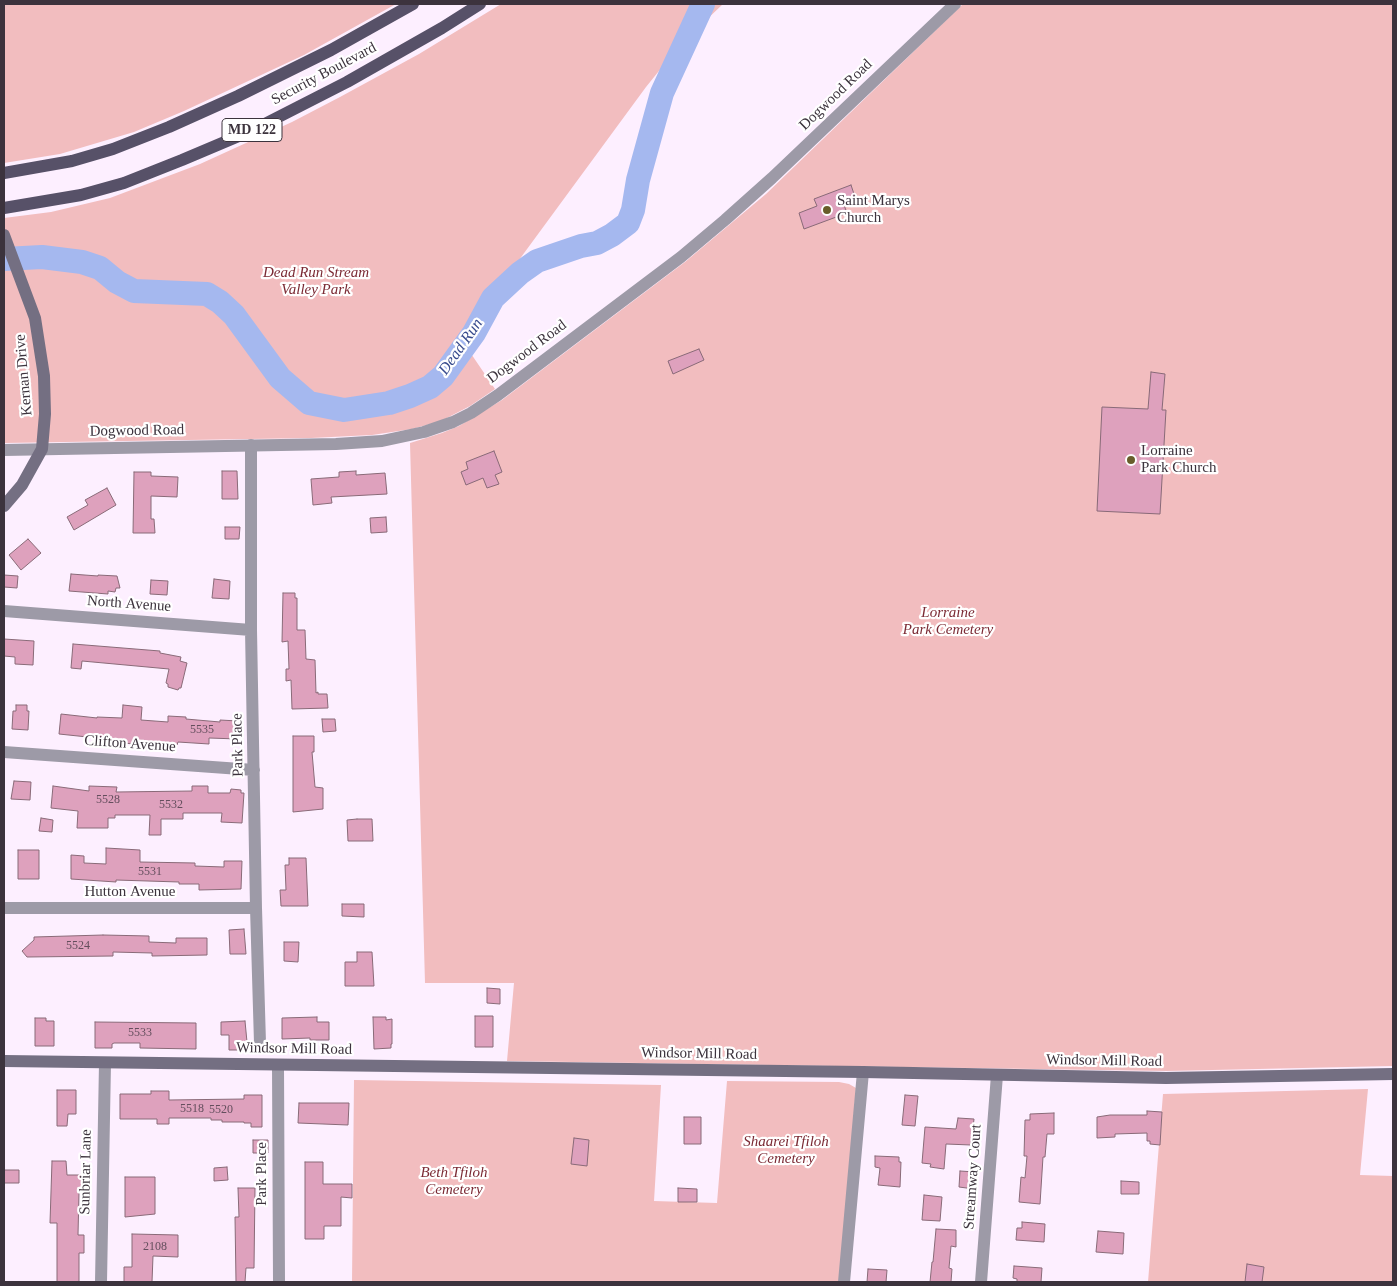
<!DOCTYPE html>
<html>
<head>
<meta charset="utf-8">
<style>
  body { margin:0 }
  #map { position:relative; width:1397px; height:1286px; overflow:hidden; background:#fdefff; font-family:Georgia,serif }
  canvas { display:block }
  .frame { position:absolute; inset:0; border:5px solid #3c333d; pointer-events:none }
</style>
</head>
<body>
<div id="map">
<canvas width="1397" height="1286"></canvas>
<div class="frame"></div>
</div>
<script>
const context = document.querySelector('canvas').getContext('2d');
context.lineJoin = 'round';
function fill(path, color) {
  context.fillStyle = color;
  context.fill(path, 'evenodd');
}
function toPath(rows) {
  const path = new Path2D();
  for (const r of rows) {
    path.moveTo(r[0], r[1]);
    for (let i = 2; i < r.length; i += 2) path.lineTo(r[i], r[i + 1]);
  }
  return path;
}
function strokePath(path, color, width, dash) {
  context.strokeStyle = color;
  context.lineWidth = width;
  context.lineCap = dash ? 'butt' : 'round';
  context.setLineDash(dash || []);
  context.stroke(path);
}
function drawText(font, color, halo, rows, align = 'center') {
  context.font = font + ' Georgia,serif';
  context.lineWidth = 4.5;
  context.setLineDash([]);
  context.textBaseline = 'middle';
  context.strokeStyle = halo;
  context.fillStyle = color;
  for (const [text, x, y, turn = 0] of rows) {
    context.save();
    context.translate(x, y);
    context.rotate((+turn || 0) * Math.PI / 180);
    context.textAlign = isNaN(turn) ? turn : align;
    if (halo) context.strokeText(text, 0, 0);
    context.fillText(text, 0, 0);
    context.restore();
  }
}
const green = toPath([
  [4,4,396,4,304,55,184,111,134,132,60,154,4,163],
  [501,4,723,4,679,46,646,87,461,339,495,389,470,406,441,421,412,429,372,435,311,438,4,443,4,218,51,212,110,198,200,164,292,122,340,97,419,54],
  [963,4,1393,4,1393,1066,1167,1071,507,1061,514,983,425,983,410,443,442,433,459,426,502,400,685,262,766,194],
  [354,1080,661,1085,654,1201,717,1203,727,1081,839,1082,849,1084,856,1088,840,1282,352,1282],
  [1368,1089,1360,1175,1393,1176,1393,1282,1148,1282,1163,1094]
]);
const river = toPath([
  [4,259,42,257,82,262,100,268,117,282,134,291,207,294,220,302,234,315,280,378,309,403,344,410,389,403,410,396,430,387,443,376,474,333,493,298,520,273,537,261,581,246,597,243,612,235,628,223,633,210,638,180,662,93,703,4]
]);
const building = toPath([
  [851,185,856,200,844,205,847,213,804,229,799,213,817,206,814,199,851,185],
  [699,349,704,360,673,374,668,361,699,349],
  [1151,372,1165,374,1162,410,1166,410,1160,514,1097,511,1102,407,1148,409,1151,372],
  [494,451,502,472,495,475,499,484,487,488,483,478,466,485,461,472,468,469,466,462,494,451],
  [222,471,237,471,238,499,222,499,222,471],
  [356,471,356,475,385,473,387,494,331,497,332,503,313,505,311,479,339,477,339,472,356,471],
  [134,472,151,472,151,476,178,477,177,497,151,496,151,519,154,519,155,533,133,533,134,472],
  [107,488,116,505,74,530,67,517,88,505,85,500,107,488],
  [386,517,387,532,371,533,370,518,386,517],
  [225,527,240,527,239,539,225,539,225,527],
  [28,539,41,553,21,570,9,555,28,539],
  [71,574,98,576,98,575,117,576,120,588,116,588,115,592,108,591,108,594,69,591,71,574],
  [4,575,18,576,17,588,4,587,4,575],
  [214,579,230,581,229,599,212,598,214,579],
  [151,580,168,581,167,595,150,594,151,580],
  [283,593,295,593,295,598,297,598,297,630,305,630,306,659,315,660,316,693,318,692,318,694,327,694,328,708,292,709,291,680,286,681,286,669,289,669,288,641,282,642,283,593],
  [4,639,34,641,33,665,15,664,15,657,4,656,4,639],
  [73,644,160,651,160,653,181,657,180,661,187,663,181,688,179,688,178,690,168,687,168,684,166,683,169,669,82,661,81,669,71,668,73,644],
  [16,705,27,705,27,711,29,711,28,730,12,729,13,711,16,711,16,705],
  [123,705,142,707,141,720,168,722,168,716,186,717,186,719,220,722,220,720,238,721,238,739,209,738,209,744,178,742,177,745,136,741,135,744,97,741,97,738,59,734,61,714,97,718,97,717,122,718,123,705],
  [322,719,335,719,336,731,323,732,322,719],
  [293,736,314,736,314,752,312,752,315,787,323,788,323,809,293,812,293,736],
  [14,781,31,782,30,800,11,799,14,781],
  [53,786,89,791,89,786,117,787,116,792,192,791,192,786,208,786,208,793,230,793,231,789,241,790,241,793,244,793,242,823,221,822,222,813,183,813,183,819,161,819,161,835,149,835,150,815,115,815,115,818,108,818,108,828,77,828,78,811,51,808,53,786],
  [41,818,53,820,52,832,39,831,41,818],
  [357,819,372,819,373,841,348,841,347,820,357,819],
  [106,848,140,850,140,862,195,863,195,866,224,867,224,861,242,861,241,889,199,890,199,884,179,884,179,882,116,880,116,882,71,879,71,855,84,856,84,863,106,864,106,848],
  [18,850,39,850,39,879,18,879,18,850],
  [289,858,306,858,308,906,281,906,280,890,286,890,285,865,289,865,289,858],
  [342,904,364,904,364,917,342,916,342,904],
  [244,929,246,954,230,954,229,930,244,929],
  [103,935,149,936,149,942,176,943,176,938,207,938,207,955,152,956,152,953,113,952,113,956,27,957,22,951,34,940,34,937,103,935],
  [284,942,299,942,298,962,284,961,284,942],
  [357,952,372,952,374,986,345,986,345,962,357,962,357,952],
  [487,988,500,989,500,1004,487,1003,487,988],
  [475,1016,493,1016,493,1047,475,1047,475,1016],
  [317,1017,317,1022,329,1022,329,1040,310,1040,310,1038,282,1039,282,1018,317,1017],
  [373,1017,386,1017,386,1020,392,1019,392,1044,391,1044,391,1048,374,1049,373,1017],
  [35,1018,46,1018,46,1021,54,1021,54,1046,35,1046,35,1018],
  [245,1021,247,1042,244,1042,244,1050,229,1050,229,1035,221,1035,221,1022,245,1021],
  [95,1022,196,1023,196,1049,140,1048,140,1043,114,1043,112,1044,112,1048,95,1048,95,1022],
  [57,1090,76,1090,76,1114,68,1114,67,1126,57,1126,57,1090],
  [151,1091,169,1091,169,1100,244,1099,244,1095,262,1095,262,1127,251,1127,251,1123,244,1123,244,1122,222,1122,222,1120,211,1120,211,1118,169,1118,169,1124,157,1124,157,1119,120,1119,120,1094,151,1094,151,1091],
  [905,1095,918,1096,915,1126,902,1125,905,1095],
  [299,1103,349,1103,348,1125,298,1123,299,1103],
  [1147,1111,1162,1112,1160,1145,1150,1144,1150,1141,1147,1141,1147,1133,1115,1134,1115,1137,1097,1138,1097,1117,1110,1115,1147,1115,1147,1111],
  [1054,1113,1054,1134,1047,1134,1045,1157,1043,1157,1040,1204,1019,1202,1021,1177,1025,1178,1027,1156,1024,1156,1025,1120,1030,1120,1030,1114,1054,1113],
  [684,1117,701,1117,701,1144,684,1144,684,1117],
  [958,1118,974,1119,971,1145,946,1144,944,1169,930,1167,931,1164,922,1163,925,1127,956,1129,958,1118],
  [574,1138,589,1140,587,1166,571,1164,574,1138],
  [253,1140,268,1140,268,1153,253,1153,253,1140],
  [875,1156,899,1157,899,1162,901,1162,900,1187,878,1185,880,1168,875,1167,875,1156],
  [52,1161,66,1161,67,1175,85,1175,84,1192,79,1192,78,1235,84,1235,84,1253,79,1253,79,1282,57,1282,57,1223,50,1223,52,1161],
  [305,1162,323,1162,323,1184,352,1184,352,1198,341,1197,341,1226,324,1226,324,1239,305,1239,305,1162],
  [227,1167,228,1180,214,1181,214,1168,227,1167],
  [4,1170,19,1170,19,1183,4,1183,4,1170],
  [960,1171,975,1172,974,1189,959,1187,960,1171],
  [125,1177,155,1177,155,1214,125,1217,125,1177],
  [1121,1181,1139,1182,1139,1194,1121,1194,1121,1181],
  [238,1188,255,1188,254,1268,246,1268,245,1282,236,1282,235,1217,239,1217,238,1188],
  [678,1188,697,1189,697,1202,678,1202,678,1188],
  [924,1195,942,1197,940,1221,922,1220,924,1195],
  [1022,1222,1045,1224,1044,1242,1016,1240,1017,1228,1022,1228,1022,1222],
  [936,1229,956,1230,956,1247,951,1246,949,1268,952,1269,951,1282,930,1282,932,1262,933,1262,936,1229],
  [1098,1231,1124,1233,1123,1254,1096,1252,1098,1231],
  [132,1234,178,1235,178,1257,153,1256,152,1282,124,1282,124,1267,132,1267,132,1234],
  [1247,1264,1264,1267,1262,1282,1245,1282,1247,1264],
  [1014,1266,1042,1268,1041,1282,1017,1282,1017,1279,1013,1278,1014,1266],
  [868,1269,887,1270,886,1282,867,1282,868,1269]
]);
const minor = toPath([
  [251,445,251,630,256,908,260,1043],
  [4,611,251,630],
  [4,752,254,770],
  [4,908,256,908],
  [278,1065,279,1282],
  [101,1282,105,1063],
  [844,1282,863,1072],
  [981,1282,997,1075]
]);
const tertiary = toPath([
  [4,450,336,444,382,441,424,432,453,422,471,413,498,395,681,257,725,220,772,178,955,4]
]);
const secondary = toPath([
  [4,235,35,318,44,376,45,414,42,449,22,485,4,506],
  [4,1061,863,1072,1166,1078,1393,1074]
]);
const primary = toPath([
  [4,173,72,161,113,149,169,127,238,96,331,50,413,4],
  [4,208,81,195,124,183,182,160,253,130,347,82,442,28,480,4]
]);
const markers = [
  [827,210,5,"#685d2a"],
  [1131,460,5,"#685d2a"]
];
const numberNames = [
  ["5535",202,730],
  ["5528",108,800],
  ["5532",171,805],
  ["5531",150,872],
  ["5524",78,946],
  ["5533",140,1033],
  ["5518",192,1109],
  ["5520",221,1110],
  ["2108",155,1247]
];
const shields = [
  [252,130,60]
];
const shieldNames = [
  ["MD 122",252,130]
];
const streetNames = [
  ["Security Boulevard",324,74,-28],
  ["Dogwood Road",836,95,-44],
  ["Dogwood Road",527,352,-37],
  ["Kernan Drive",24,375,-95],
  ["Dogwood Road",137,431,-1],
  ["North Avenue",129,604,4],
  ["Clifton Avenue",130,744,4],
  ["Park Place",238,745,-91],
  ["Hutton Avenue",130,892],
  ["Windsor Mill Road",294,1049,1],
  ["Windsor Mill Road",699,1054,1],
  ["Windsor Mill Road",1104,1061,1],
  ["Sunbriar Lane",86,1172,-89],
  ["Park Place",262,1174,-90],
  ["Streamway Court",973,1177,-86]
];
const poiNames = [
  ["Saint Marys",837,201],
  ["Church",837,218],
  ["Lorraine",1141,451],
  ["Park Church",1141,468]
];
const parkNames = [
  ["Dead Run Stream",316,273],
  ["Valley Park",316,290],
  ["Lorraine",948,613],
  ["Park Cemetery",948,630],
  ["Shaarei Tfiloh",786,1142],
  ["Cemetery",786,1159],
  ["Beth Tfiloh",454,1173],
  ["Cemetery",454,1190]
];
const waterNames = [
  ["Dead Run",461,347,-55]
];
fill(green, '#f2bdbf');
strokePath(river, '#a5b8ef', 24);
fill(building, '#dea1bd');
strokePath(building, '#896a78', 1);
strokePath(minor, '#9d9aa7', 12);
strokePath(tertiary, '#9d9aa7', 12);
strokePath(secondary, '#746f82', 12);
strokePath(primary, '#575168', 12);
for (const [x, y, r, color] of markers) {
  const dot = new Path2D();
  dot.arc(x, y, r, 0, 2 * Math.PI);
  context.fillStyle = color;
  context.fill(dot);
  strokePath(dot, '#fff', 2);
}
drawText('12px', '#644e5d', null, numberNames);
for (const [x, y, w] of shields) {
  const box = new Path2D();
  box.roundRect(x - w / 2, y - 11.5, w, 23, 4);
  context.fillStyle = '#fff';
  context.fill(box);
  strokePath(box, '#3c333d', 1);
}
drawText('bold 14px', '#3c333d', null, shieldNames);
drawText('15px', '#3c333d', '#fff', streetNames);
drawText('15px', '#3c333d', '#fff', poiNames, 'left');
drawText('italic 15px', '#7b2a34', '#fff', parkNames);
drawText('italic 16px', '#384b8d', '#fff', waterNames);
</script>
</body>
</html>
